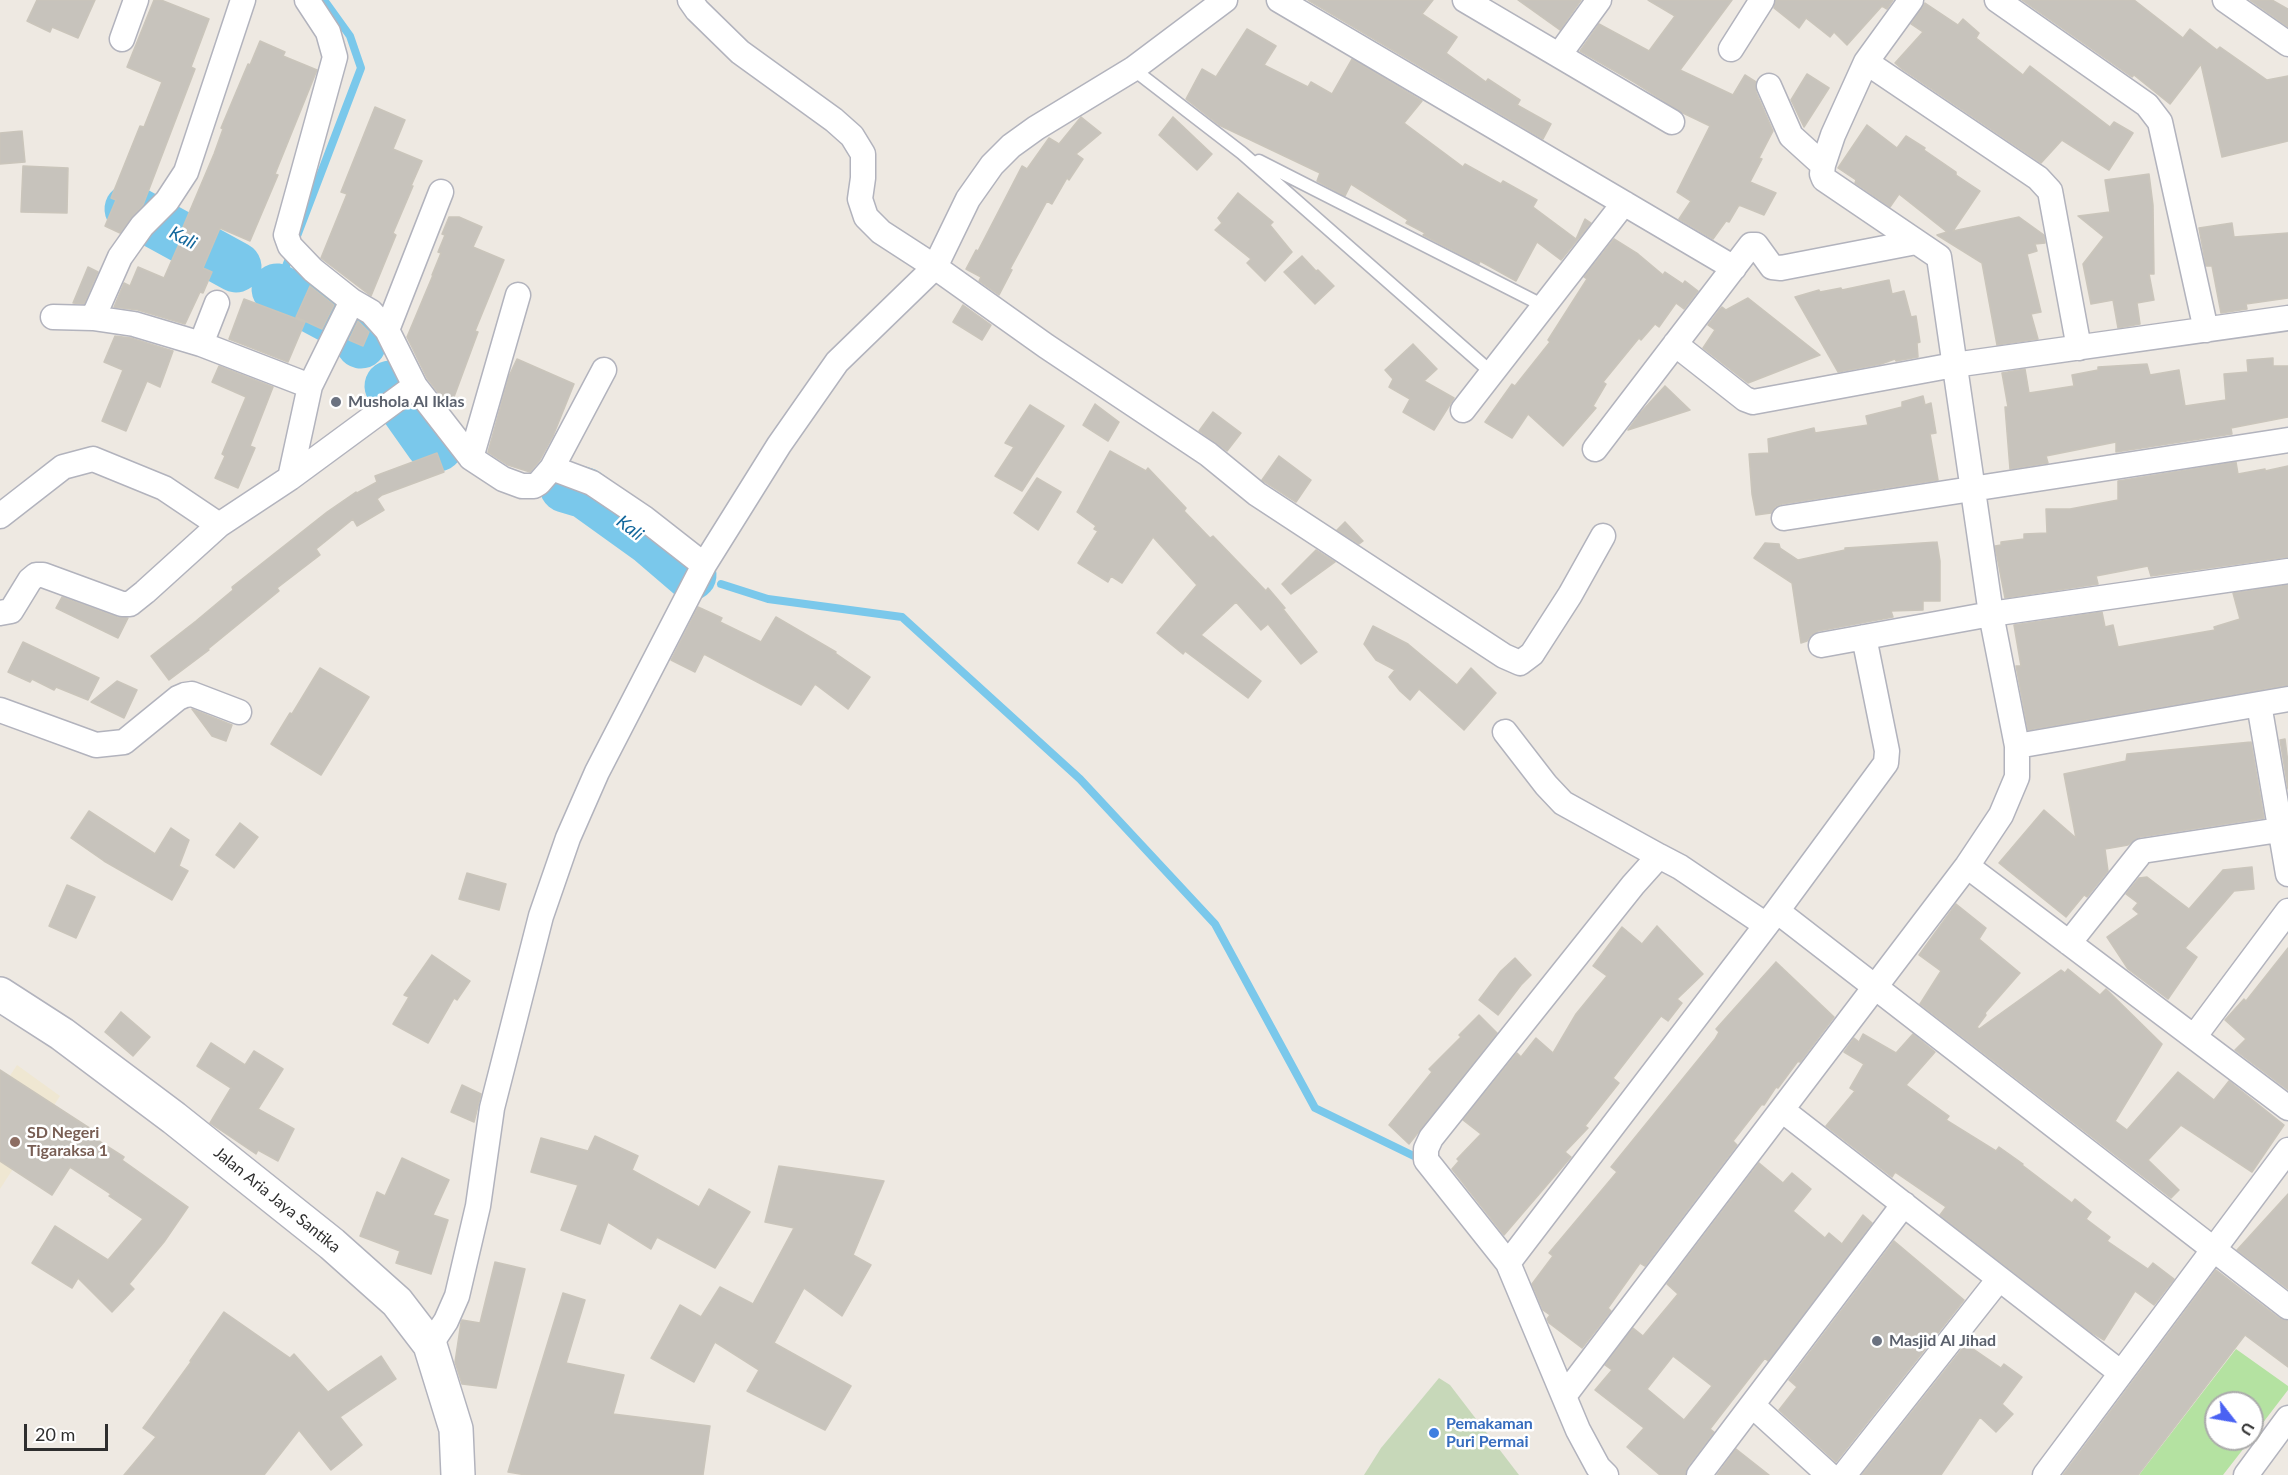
<!DOCTYPE html>
<html>
<head>
<meta charset="utf-8">
<style>
  body { margin:0 }
  #map { position:relative; width:2288px; height:1475px; overflow:hidden; background:#eee9e2; font-family:Lato,sans-serif }
  canvas { display:block }
  .north { position:absolute; left:2204px; top:1391px; width:60px; height:60px; box-sizing:border-box; background:#fff; border:2px solid #ababab; border-radius:50%; rotate:121deg; font-size:16px; font-weight:700; line-height:24px; text-align:center; color:#2e2e2e }
  .north::after { content:''; display:block; margin:auto; width:21px; height:27px; background:#4a62f3; clip-path:polygon(50% 0,100% 100%,50% 72%,0 100%) }
  .scale { position:absolute; left:24px; top:1424px; width:84px; height:27px; box-sizing:border-box; border:3px solid #2e2e2e; border-top:0; padding-left:8px; font-size:18px; line-height:21px; white-space:nowrap; color:#2e2e2e; -webkit-text-stroke:4px #fff; paint-order:stroke }
</style>
</head>
<body>
<div id="map">
<canvas width="2288" height="1475"></canvas>
<div class="north">U</div>
<div class="scale">20 m</div>
</div>
<script>
const context = document.querySelector('canvas').getContext('2d');
context.lineJoin = 'round';
function fill(path, color) {
  context.fillStyle = color;
  context.fill(path, 'evenodd');
}
function toPath(rows) {
  const path = new Path2D();
  for (const r of rows) {
    path.moveTo(r[0], r[1]);
    for (let i = 2; i < r.length; i += 2) path.lineTo(r[i], r[i + 1]);
  }
  return path;
}
function strokePath(path, color, width, dash) {
  context.strokeStyle = color;
  context.lineWidth = width;
  context.lineCap = dash ? 'butt' : 'round';
  context.setLineDash(dash || []);
  context.stroke(path);
}
function drawText(font, color, halo, rows, align = 'center') {
  context.font = font + ' Lato,sans-serif';
  context.lineWidth = 5;
  context.setLineDash([]);
  context.textBaseline = 'middle';
  context.strokeStyle = halo;
  context.fillStyle = color;
  for (const [text, x, y, turn = 0] of rows) {
    context.save();
    context.translate(x, y);
    context.rotate((+turn || 0) * Math.PI / 180);
    context.textAlign = isNaN(turn) ? turn : align;
    if (halo) context.strokeText(text, 0, 0);
    context.fillText(text, 0, 0);
    context.restore();
  }
}
const education = toPath([
  [17,1065,60,1096,0,1189,0,1091]
]);
const green = toPath([
  [2236,1349,2288,1386,2288,1390,2252,1437,2252,1403,2216,1403,2216,1439,2251,1439,2223,1475,2139,1475]
]);
const cemetery = toPath([
  [1439,1378,1450,1385,1519,1475,1364,1475,1381,1448]
]);
const stream = toPath([
  [297,236,361,68,350,36,324,0],
  [277,289,292,251],
  [721,584,768,599,902,617,1080,779,1215,924,1315,1108,1420,1159,1423,1162]
]);
const river = toPath([
  [130,209,236,267],
  [277,289,352,329,361,343],
  [390,386,431,444,438,446],
  [565,487,585,493,649,539,691,575]
]);
const building = toPath([
  [37,0,95,0,78,38,52,27,50,32,27,21,37,0],
  [154,0,161,0,209,19,191,67,195,69,143,205,120,233,105,226,116,200,111,198,140,126,144,127,162,82,127,67,154,0],
  [1308,0,1433,0,1422,14,1457,37,1446,53,1486,82,1488,79,1520,100,1517,105,1551,124,1543,139,1308,0],
  [1518,0,1581,0,1560,30,1518,0],
  [1648,0,1732,0,1680,70,1733,95,1745,75,1756,82,1756,92,1773,131,1759,158,1762,159,1750,182,1776,193,1764,215,1739,205,1729,222,1726,221,1713,239,1679,219,1691,201,1677,192,1710,126,1683,113,1634,82,1580,51,1599,24,1649,51,1675,16,1648,0],
  [1776,0,1893,0,1887,9,1882,6,1847,45,1834,32,1830,37,1806,18,1799,28,1774,8,1776,0],
  [2022,0,2134,0,2183,38,2190,29,2217,50,2220,47,2267,80,2288,76,2288,141,2222,157,2201,64,2170,104,2134,75,2132,77,2022,0],
  [2250,0,2272,0,2288,9,2288,27,2250,0],
  [1925,3,1958,25,1963,19,1979,33,1976,38,2023,75,2030,66,2110,127,2114,122,2133,133,2109,170,2062,140,2041,163,1902,69,1895,63,1923,32,1911,24,1925,3],
  [1247,29,1276,46,1264,65,1308,87,1311,82,1332,94,1352,59,1422,101,1404,123,1463,167,1465,164,1501,184,1503,181,1537,200,1533,207,1576,239,1585,219,1591,223,1561,260,1537,242,1516,281,1480,261,1479,264,1423,235,1425,233,1406,223,1408,220,1351,184,1345,196,1317,181,1320,173,1219,125,1186,99,1202,69,1216,77,1247,29],
  [260,41,285,52,283,56,317,70,275,174,278,175,250,241,220,228,203,268,212,272,203,293,200,292,185,324,138,310,114,307,124,283,130,286,138,267,164,278,186,228,183,227,214,154,223,129,221,128,248,64,250,65,260,41],
  [1807,74,1829,88,1804,127,1791,100,1807,74],
  [375,107,405,120,393,149,422,161,411,186,413,186,393,233,396,235,371,296,321,258,347,194,341,192,375,107],
  [1081,117,1101,133,1076,154,1083,159,1069,180,1067,178,1052,204,1047,201,1010,269,1012,270,999,295,979,281,981,277,966,269,976,250,978,251,1022,166,1027,169,1049,138,1059,144,1081,117],
  [1173,117,1212,154,1197,170,1159,135,1173,117],
  [1867,125,1897,148,1906,136,1925,148,1924,150,1956,172,1956,175,1980,191,1953,231,2019,217,2044,235,2045,243,2035,244,2037,251,2027,254,2041,312,2031,314,2038,339,1997,345,1982,263,1937,235,1947,232,1899,194,1890,207,1855,183,1856,180,1838,168,1867,125],
  [22,131,25,162,0,164,0,133,22,131],
  [23,166,68,168,67,213,21,212,23,166],
  [2149,174,2153,205,2154,274,2149,274,2154,300,2137,303,2140,324,2118,328,2113,300,2091,304,2083,264,2104,237,2078,216,2110,212,2105,180,2149,174],
  [1238,193,1273,222,1270,225,1292,252,1265,281,1247,263,1251,259,1215,230,1222,223,1218,218,1238,193],
  [449,217,459,217,482,227,473,247,504,260,475,331,478,332,451,405,446,403,427,378,407,337,433,275,432,275,441,253,438,252,445,235,442,234,449,217],
  [2232,223,2234,237,2288,233,2288,298,2246,304,2247,309,2221,313,2212,266,2206,266,2199,228,2232,223],
  [1614,239,1638,254,1663,275,1665,272,1683,284,1685,281,1698,291,1684,309,1676,303,1659,327,1655,324,1641,340,1639,338,1603,382,1606,384,1593,406,1596,408,1563,446,1528,414,1512,438,1485,422,1512,384,1515,386,1550,342,1548,340,1587,279,1584,277,1614,239],
  [1302,256,1316,271,1318,270,1334,286,1315,304,1284,272,1302,256],
  [88,267,98,272,84,304,73,303,88,267],
  [1889,280,1892,294,1904,291,1911,317,1916,316,1920,342,1917,343,1918,357,1896,361,1895,359,1881,364,1838,372,1795,297,1819,290,1820,292,1841,288,1842,290,1889,280],
  [310,286,334,305,322,329,296,317,310,286],
  [1748,298,1820,355,1748,383,1703,348,1715,330,1708,325,1720,309,1722,307,1726,310,1748,298],
  [244,299,305,322,288,362,229,339,244,299],
  [963,305,991,325,982,340,953,322,963,305],
  [358,321,369,332,363,346,349,340,358,321],
  [115,336,131,338,173,351,160,387,147,381,126,431,102,421,123,370,104,362,115,336],
  [1413,344,1437,369,1424,381,1454,398,1434,430,1403,412,1410,399,1389,387,1393,379,1385,370,1413,344],
  [2273,358,2273,366,2288,366,2288,417,2231,428,2232,434,2116,452,2116,442,2046,456,2048,463,2010,469,2005,407,2008,407,2002,373,2025,369,2029,393,2074,386,2072,375,2098,370,2098,367,2147,364,2150,375,2179,370,2185,406,2226,400,2224,374,2248,372,2247,360,2273,358],
  [517,359,574,384,553,436,540,460,530,472,508,465,488,452,509,376,517,359],
  [219,366,273,387,250,446,255,448,238,488,215,478,225,456,222,454,246,397,212,382,219,366],
  [1665,386,1690,410,1628,430,1641,412,1665,386],
  [1923,396,1925,405,1931,403,1936,433,1930,434,1938,480,1782,504,1775,507,1771,513,1756,515,1752,494,1749,454,1769,453,1768,439,1814,428,1815,433,1868,425,1866,416,1902,407,1902,402,1923,396],
  [1095,404,1119,422,1108,441,1083,425,1095,404],
  [1030,405,1064,426,1022,491,995,476,1014,447,1005,443,1030,405],
  [1213,412,1241,433,1227,451,1199,431,1213,412],
  [1110,451,1146,471,1148,468,1186,508,1184,511,1210,538,1213,536,1266,591,1268,588,1285,608,1283,609,1317,652,1301,664,1268,624,1261,630,1236,602,1201,635,1261,681,1248,698,1185,651,1183,654,1157,633,1197,585,1153,537,1122,583,1111,576,1108,582,1078,563,1098,531,1094,529,1096,526,1077,512,1110,451],
  [437,453,444,472,382,495,377,499,384,510,357,526,353,519,316,549,320,555,277,588,279,591,208,649,209,650,169,680,151,656,196,621,233,590,232,587,327,512,356,492,357,493,377,482,375,476,437,453],
  [1279,456,1311,480,1296,502,1262,480,1279,456],
  [2236,462,2238,474,2265,469,2265,471,2288,466,2288,557,2151,576,2148,566,2096,576,2098,584,2005,598,1995,546,2001,545,2001,542,2024,539,2024,534,2047,533,2046,509,2070,509,2118,500,2118,481,2236,462],
  [1037,478,1061,492,1038,530,1014,513,1037,478],
  [1345,522,1363,541,1359,544,1337,530,1345,522],
  [1937,542,1940,561,1940,601,1923,601,1923,610,1891,611,1893,617,1888,618,1818,631,1811,635,1807,641,1801,643,1792,583,1754,558,1765,543,1779,544,1780,548,1798,560,1845,550,1845,548,1937,542],
  [1316,550,1335,562,1291,594,1282,584,1316,550],
  [2288,585,2288,685,2028,730,2016,666,2021,666,2014,625,2102,612,2105,627,2113,625,2118,647,2215,630,2214,627,2240,619,2233,593,2288,585],
  [62,597,117,617,128,618,118,638,56,608,62,597],
  [698,607,722,618,720,622,761,642,776,617,836,652,835,653,870,677,848,709,815,684,801,705,704,654,695,672,671,660,698,607],
  [1373,626,1408,644,1457,685,1471,668,1496,693,1464,730,1419,689,1410,700,1400,691,1389,677,1395,670,1376,660,1364,644,1373,626],
  [23,642,99,678,88,700,56,687,54,690,32,679,30,682,8,672,23,642],
  [320,668,369,697,321,775,271,744,290,713,292,714,320,668],
  [117,681,137,690,124,718,91,702,117,681],
  [192,709,232,725,226,741,212,736,192,709],
  [2285,739,2288,763,2288,789,2280,740,2285,739],
  [2251,742,2264,818,2140,837,2128,845,2105,849,2108,871,2087,897,2084,895,2066,917,1999,863,2044,810,2076,838,2064,774,2126,761,2127,754,2251,742],
  [89,811,155,854,171,828,189,840,179,866,188,871,172,900,104,861,71,838,89,811],
  [240,823,258,837,234,868,216,855,240,823],
  [2252,867,2254,889,2234,891,2185,948,2197,957,2168,999,2128,969,2107,937,2139,914,2133,909,2138,903,2126,894,2139,878,2147,877,2189,909,2223,870,2252,867],
  [467,873,506,884,499,910,459,899,467,873],
  [67,885,95,897,76,938,49,926,67,885],
  [1956,904,1986,928,1979,939,2020,973,1985,1013,1986,1015,1977,1027,1979,1029,2061,970,2065,973,2068,969,2100,995,2106,989,2162,1044,2115,1121,2127,1130,2178,1072,2214,1100,2229,1081,2284,1125,2252,1172,2181,1125,2148,1160,2179,1190,2171,1198,1920,1004,1941,971,1919,955,1956,904],
  [1657,926,1703,974,1677,999,1682,1003,1668,1021,1661,1016,1613,1078,1619,1083,1585,1126,1588,1128,1565,1152,1571,1157,1504,1235,1452,1169,1459,1161,1457,1159,1481,1134,1463,1120,1517,1053,1521,1057,1536,1038,1553,1053,1576,1014,1607,976,1593,966,1622,927,1642,944,1657,926],
  [2288,948,2288,1090,2235,1050,2246,1039,2225,1020,2244,999,2246,1001,2288,948],
  [432,955,470,981,457,1000,454,998,428,1043,393,1024,409,997,404,995,432,955],
  [1515,958,1531,975,1521,985,1498,1015,1479,1000,1501,971,1515,958],
  [1776,962,1834,1017,1800,1062,1798,1061,1778,1088,1776,1087,1764,1105,1762,1104,1733,1141,1737,1145,1645,1266,1640,1263,1608,1308,1611,1311,1582,1348,1549,1323,1547,1319,1550,1315,1543,1310,1532,1284,1553,1256,1549,1253,1617,1172,1611,1167,1715,1039,1719,1032,1716,1029,1776,962],
  [121,1012,150,1037,133,1056,105,1032,121,1012],
  [1479,1015,1497,1033,1409,1144,1389,1125,1432,1072,1429,1069,1461,1037,1459,1035,1479,1015],
  [1863,1034,1896,1053,1913,1034,1935,1052,1906,1085,1949,1116,1946,1120,1996,1151,1999,1147,2023,1164,2022,1165,2072,1203,2075,1199,2091,1212,2086,1219,2110,1237,2107,1241,2148,1269,2153,1263,2174,1279,2154,1305,2135,1291,2104,1340,2091,1332,1940,1215,1946,1207,1895,1172,1892,1177,1826,1126,1855,1091,1850,1088,1864,1064,1844,1052,1854,1038,1859,1042,1863,1034],
  [211,1043,245,1065,254,1051,283,1069,258,1109,294,1129,278,1161,258,1150,256,1154,210,1123,231,1088,197,1066,211,1043],
  [0,1070,94,1131,91,1136,124,1157,122,1160,188,1207,164,1242,129,1284,134,1289,112,1312,78,1278,72,1288,32,1263,55,1226,108,1260,143,1219,109,1196,111,1194,70,1167,52,1195,0,1161,0,1070],
  [462,1085,481,1094,474,1122,451,1112,462,1085],
  [595,1136,638,1156,632,1170,699,1207,709,1189,750,1212,715,1268,657,1237,651,1249,608,1222,600,1244,561,1230,578,1185,531,1172,541,1138,588,1151,595,1136],
  [402,1158,449,1180,433,1215,448,1220,431,1274,396,1263,400,1251,360,1236,377,1192,385,1196,402,1158],
  [1759,1163,1783,1183,1792,1173,1811,1189,1793,1211,1825,1238,1829,1233,1842,1244,1863,1215,1872,1223,1768,1361,1765,1358,1710,1429,1714,1432,1688,1466,1685,1475,1660,1475,1627,1447,1644,1428,1595,1390,1612,1370,1605,1365,1633,1328,1643,1336,1678,1294,1667,1284,1759,1163],
  [1673,1356,1712,1386,1684,1420,1647,1389,1673,1356],
  [779,1166,884,1181,853,1255,871,1265,842,1316,804,1288,774,1343,851,1386,825,1430,747,1391,759,1370,715,1342,694,1382,651,1358,680,1305,701,1317,720,1287,753,1304,794,1228,765,1222,779,1166],
  [2288,1194,2288,1289,2237,1250,2288,1194],
  [1894,1241,1964,1300,1836,1462,1779,1410,1797,1387,1789,1380,1894,1241],
  [495,1262,525,1269,496,1388,462,1384,455,1362,461,1322,462,1320,480,1323,495,1262],
  [2216,1270,2279,1318,2288,1321,2288,1367,2245,1335,2138,1475,2063,1475,2216,1270],
  [563,1293,585,1300,566,1363,624,1375,613,1414,710,1426,703,1475,526,1475,508,1472,563,1293],
  [224,1312,290,1358,294,1354,328,1392,381,1356,396,1379,340,1417,362,1445,331,1470,299,1430,264,1475,124,1475,156,1437,143,1428,191,1362,190,1361,224,1312],
  [1966,1344,2001,1368,2004,1364,2022,1377,2002,1404,2013,1414,1996,1432,1980,1417,1941,1475,1862,1475,1966,1344],
  [1736,1449,1769,1475,1717,1475,1736,1449]
]);
const lane = toPath([
  [1133,69,1242,153,1492,373],
  [1259,161,1544,306]
]);
const street = toPath([
  [307,0,328,32,335,57,286,235,290,246,313,270,352,301,371,312,387,330,415,386,471,458,518,295],
  [690,0,697,10,740,52,834,120,852,136,863,154,863,178,860,199,866,217,881,232,935,267,1046,346,1208,454,1257,494,1504,656,1520,663,1532,654,1570,595,1603,536],
  [1279,0,1734,268],
  [1465,0,1672,122],
  [1911,0,1866,62,2038,178,2050,191,2079,348],
  [1997,0,2147,105,2160,122,2206,330],
  [2225,0,2288,44],
  [122,39,136,0],
  [1731,49,1762,0],
  [1559,55,1599,0],
  [1769,86,1791,136,1823,165],
  [53,317,93,318,120,257,142,226,167,201,186,172,243,0],
  [93,318,134,324,201,344,310,386],
  [387,330,441,192],
  [201,344,217,303],
  [1675,344,1745,399,1753,402,1954,365,2288,318],
  [1463,410,1624,203],
  [1595,449,1751,245,1756,245,1772,267,1781,268,1916,242],
  [471,458,503,479,522,486,534,486,539,483,552,468,604,370],
  [552,468,592,483,644,518,704,565],
  [290,478,310,386,352,301],
  [0,516,63,467,93,459,164,488,219,525],
  [1784,518,2288,440],
  [0,613,11,611,30,580,36,575,43,575,122,604,130,604,145,592,219,525,290,478,415,386],
  [1821,645,1991,614,2288,571],
  [2259,704,2288,874],
  [0,710,96,745,124,742,178,698,185,695,192,694,239,712],
  [1505,732,1546,785,1563,803,1659,856],
  [2017,746,2288,699],
  [1967,866,2288,1108],
  [1777,911,2288,1307],
  [2069,943,2142,851,2279,830],
  [2194,1037,2288,911],
  [1782,1110,2121,1373],
  [1508,1263,1777,911,1886,763,1887,751,1864,637],
  [430,1345,446,1321,457,1296,478,1206,492,1108,541,916,568,838,597,772,704,565,779,445,837,362,935,267,968,199,992,165,1011,146,1036,128,1133,69,1225,0],
  [1564,1396,1967,866,2001,815,2017,777,2017,746,1991,614,1939,257,1824,179,1822,174,1823,165,1833,135,1866,62],
  [1752,1405,1829,1475],
  [1606,1475,1598,1467,1578,1430,1508,1263,1426,1160,1426,1149,1431,1138,1633,885,1659,856,1680,867,1766,925],
  [1699,1475,1904,1204],
  [1844,1475,1999,1279],
  [2045,1475,2288,1150],
  [2246,1475,2288,1418]
]);
const secondary = toPath([
  [0,994,62,1034,174,1118,332,1244,397,1302,430,1345,456,1429,458,1475]
]);
const markers = [
  [336,402,6,"#6b7280"],
  [15,1142,6,"#8d6e63"],
  [1877,1341,6,"#6b7280"],
  [1434,1433,6,"#3f7fe0"]
];
const worshipNames = [
  ["Mushola Al Iklas",348,402],
  ["Masjid Al Jihad",1889,1341]
];
const educationNames = [
  ["SD Negeri",27,1133],
  ["Tigaraksa 1",27,1151]
];
const streetNames = [
  ["Jalan Aria Jaya Santika",277,1200,39]
];
const shopNames = [
  ["Pemakaman",1446,1424],
  ["Puri Permai",1446,1442]
];
const waterNames = [
  ["Kali",183,238,28],
  ["Kali",630,528,38]
];
fill(education, '#efe7d2');
fill(green, '#b4e2a1');
fill(cemetery, '#c7d8b9');
strokePath(stream, '#7ac8eb', 8);
strokePath(river, '#7ac8eb', 51);
fill(building, '#c7c3bc');
strokePath(building, '#cac5bb', 1.5);
strokePath(lane, '#b2b3bd', 15);
strokePath(street, '#b2b3bd', 27);
strokePath(secondary, '#b2b3bd', 36);
strokePath(lane, '#fff', 12);
strokePath(street, '#fff', 24);
strokePath(secondary, '#fff', 33);
for (const [x, y, r, color] of markers) {
  const dot = new Path2D();
  dot.arc(x, y, r, 0, 2 * Math.PI);
  context.fillStyle = color;
  context.fill(dot);
  strokePath(dot, '#fff', 2);
}
drawText('bold 16px', '#5b616d', '#fff', worshipNames, 'left');
drawText('bold 16px', '#785e54', '#fff', educationNames, 'left');
drawText('16px', '#2e2e2e', '#fff', streetNames);
drawText('bold 16px', '#366cbe', '#fff', shopNames, 'left');
drawText('italic 18px', '#13679c', '#fff', waterNames);
</script>
</body>
</html>
